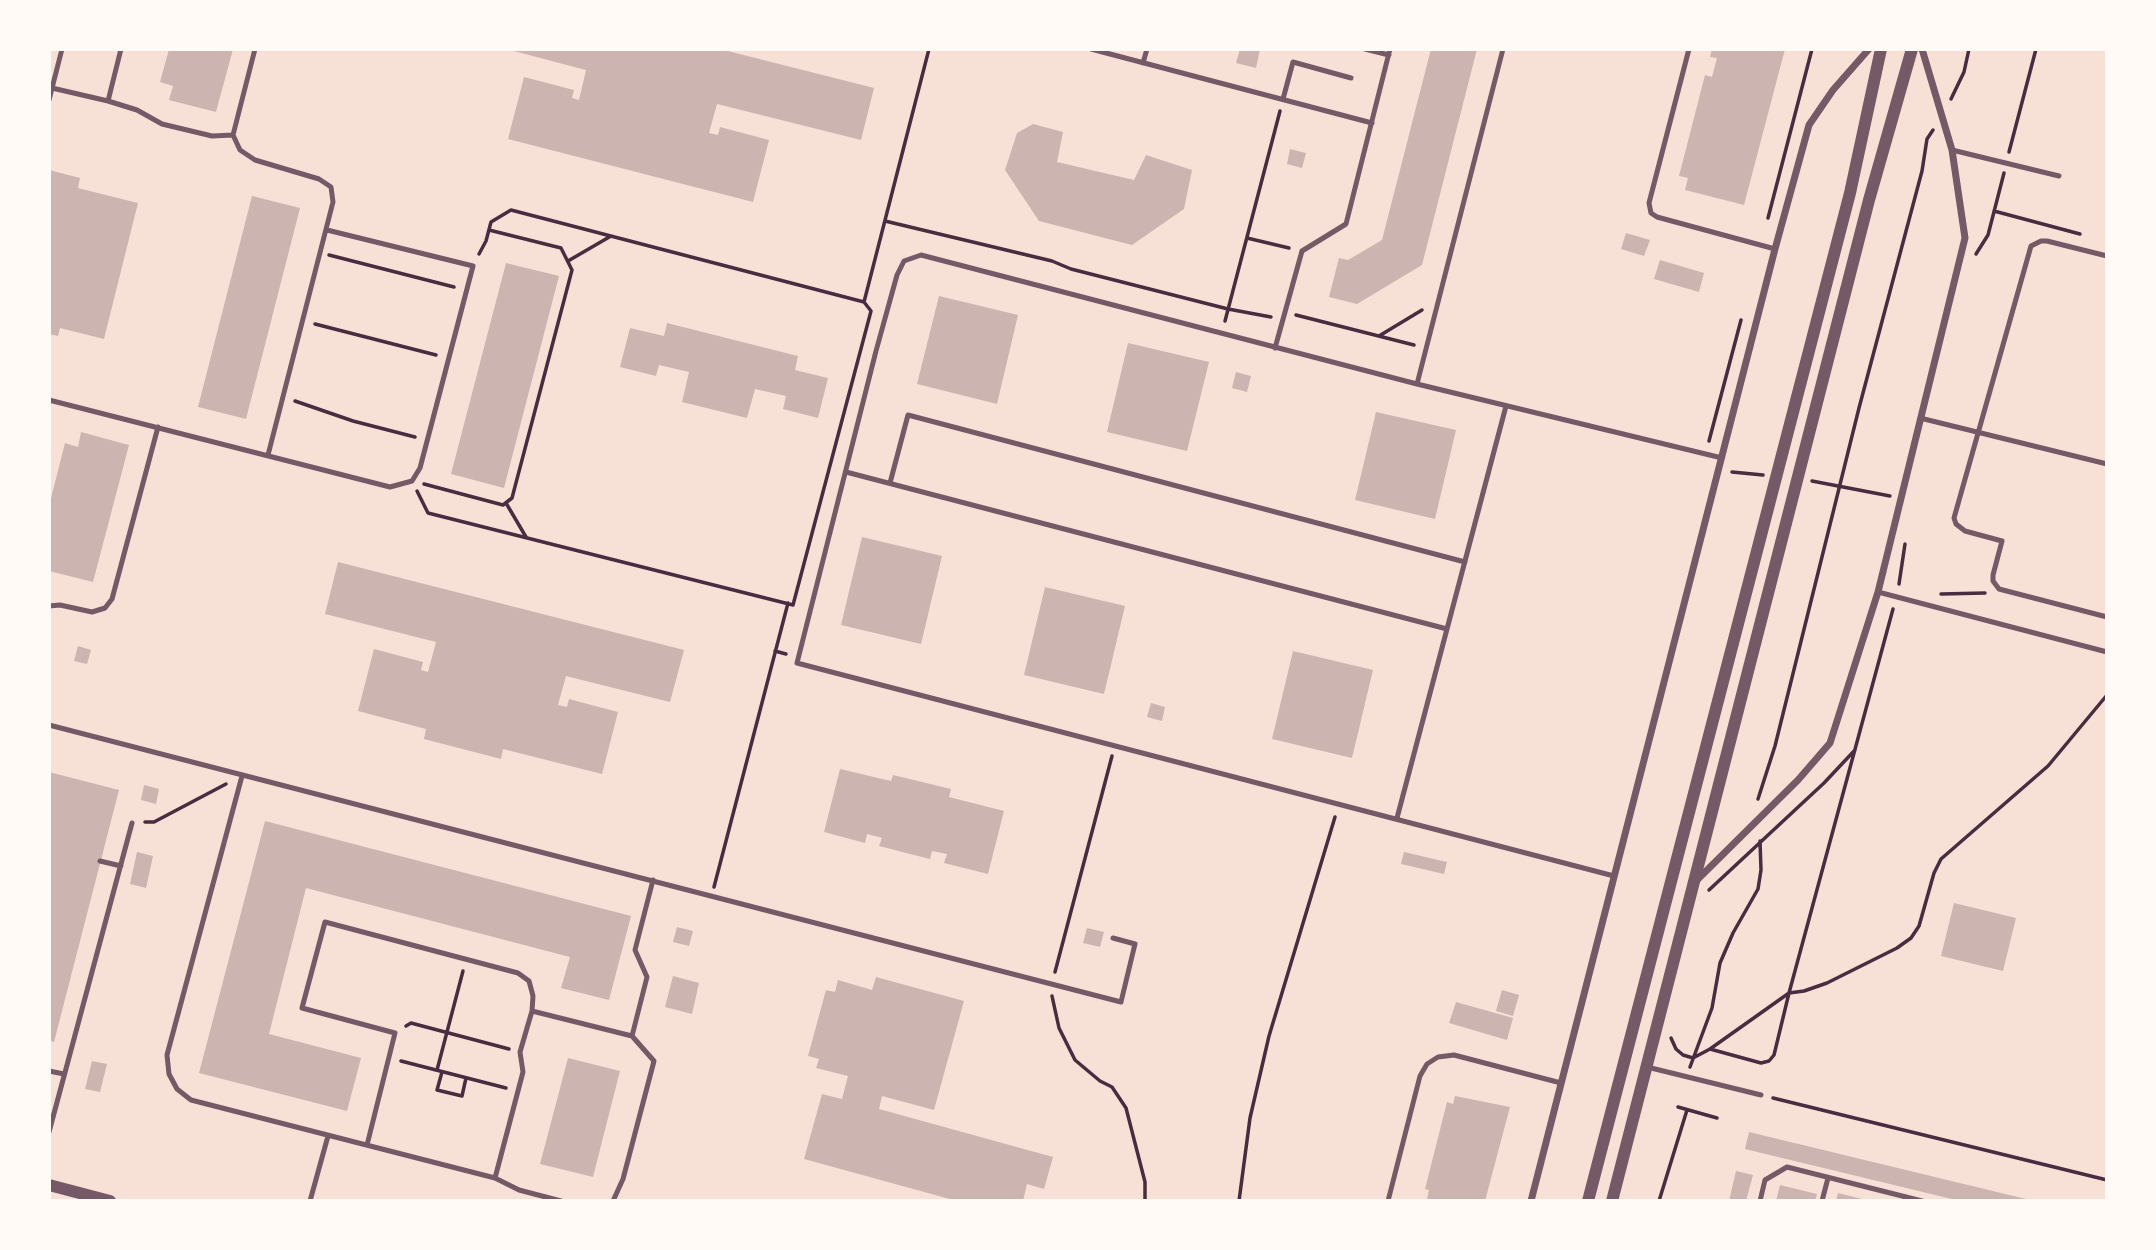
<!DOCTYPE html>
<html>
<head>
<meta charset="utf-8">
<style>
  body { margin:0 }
  #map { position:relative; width:2156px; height:1250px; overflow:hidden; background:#f7e1d7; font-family:Lato,sans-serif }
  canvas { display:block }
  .frame { position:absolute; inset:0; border:51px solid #fffaf5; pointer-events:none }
</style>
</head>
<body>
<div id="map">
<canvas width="2156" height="1250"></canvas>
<div class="frame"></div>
</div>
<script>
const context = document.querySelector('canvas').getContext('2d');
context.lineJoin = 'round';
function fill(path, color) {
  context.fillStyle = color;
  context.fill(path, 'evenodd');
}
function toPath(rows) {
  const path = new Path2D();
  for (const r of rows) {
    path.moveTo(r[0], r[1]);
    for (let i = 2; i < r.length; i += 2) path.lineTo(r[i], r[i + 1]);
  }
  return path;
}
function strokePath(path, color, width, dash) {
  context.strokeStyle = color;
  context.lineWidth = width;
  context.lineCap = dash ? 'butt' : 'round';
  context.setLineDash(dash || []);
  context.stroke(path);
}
const building = toPath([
  [169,49,233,49,216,112,169,100,173,86,160,82],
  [506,49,720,49,874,88,861,140,717,104,709,133,718,135,720,127,769,140,753,202,508,139,524,77,574,90,572,98,579,100,586,70],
  [1240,49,1260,49,1256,68,1236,63],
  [1431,49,1477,49,1422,265,1357,304,1329,297,1339,258,1348,260,1382,240],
  [1712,49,1785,49,1744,205,1685,190,1688,178,1679,176,1705,75,1712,77,1717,58,1710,57],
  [1033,124,1063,132,1057,162,1134,180,1146,155,1192,170,1184,209,1132,245,1039,221,1005,170,1017,133],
  [1290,149,1306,153,1302,168,1287,164],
  [49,170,80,178,78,188,138,203,104,339,60,328,58,336,49,334],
  [252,196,300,208,246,419,198,407],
  [1626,233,1650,240,1644,256,1621,249],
  [1660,260,1704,273,1699,292,1654,279],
  [506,263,559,276,504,488,451,474],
  [939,296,1018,315,997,404,917,384],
  [667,323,798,356,795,370,828,378,818,418,783,409,786,396,755,389,747,418,682,402,689,372,659,365,656,376,620,367,630,328,664,336],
  [1128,343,1209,362,1187,451,1107,432],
  [1236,372,1251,376,1247,392,1232,388],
  [1376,412,1456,430,1435,519,1355,500],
  [81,432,129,445,93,582,49,571,49,506,65,443,78,447],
  [862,537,942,556,921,644,841,625],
  [338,562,684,650,670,702,566,676,558,705,567,707,569,699,618,712,602,774,503,749,501,759,424,739,426,729,358,711,374,649,423,662,421,670,428,672,436,642,325,614],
  [1045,587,1125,606,1104,694,1024,675],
  [78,646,91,650,87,664,74,661],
  [1293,651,1373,670,1352,758,1272,739],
  [1151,703,1165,707,1162,721,1147,717],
  [840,769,891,781,893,775,951,789,949,797,1004,811,988,874,944,863,947,854,932,851,930,859,879,846,882,838,867,834,865,843,824,832],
  [49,772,119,790,54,1042,49,1040],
  [144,785,159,789,156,804,141,800],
  [265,821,631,916,609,1000,561,988,570,957,306,888,269,1034,361,1058,347,1111,199,1073],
  [137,852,153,856,146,888,130,884],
  [1404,852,1447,862,1444,874,1401,864],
  [1954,903,2016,918,2003,971,1941,956],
  [677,927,693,931,689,946,673,942],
  [1087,928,1104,932,1100,947,1083,943],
  [673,976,699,983,692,1014,665,1007],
  [876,977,964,1001,934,1110,882,1096,879,1109,1053,1157,1044,1189,1027,1184,1023,1201,957,1201,804,1159,822,1094,842,1099,848,1076,816,1068,819,1059,808,1056,826,990,835,992,838,980,872,990],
  [1502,990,1519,995,1513,1016,1496,1011],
  [1456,1002,1513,1018,1507,1040,1449,1023],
  [568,1058,620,1071,593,1177,540,1164],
  [92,1061,107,1064,100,1092,85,1089],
  [1455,1096,1510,1107,1485,1201,1430,1201,1427,1199,1429,1190,1425,1189,1447,1102,1453,1104],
  [1749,1132,2030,1200,2029,1201,1960,1201,1745,1149],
  [1736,1171,1753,1175,1746,1201,1729,1201],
  [1780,1185,1817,1194,1815,1201,1776,1201],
  [1838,1193,1866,1200,1865,1201,1836,1201]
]);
const path = toPath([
  [1951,99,1964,72,1969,49],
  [2009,152,2036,49],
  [1994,211,2080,234],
  [1768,218,1812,49],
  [885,221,1052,261,1071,269,1228,309,1271,317],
  [1247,238,1289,248],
  [479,254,486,241,491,222,511,210,864,302],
  [1976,254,1988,235,2004,173],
  [329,255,454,287],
  [568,261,611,236],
  [1296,315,1414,345],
  [1225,321,1280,111],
  [315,324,436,355],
  [1379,336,1422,310],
  [295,401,353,421,415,437],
  [1709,441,1741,320],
  [1732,472,1763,475],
  [1812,481,1890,496],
  [424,484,503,505,512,498,572,270,561,248,489,230],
  [417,491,428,513,793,605,871,311,864,302,929,49],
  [506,503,526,537],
  [1899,584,1905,544],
  [1941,594,1985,593],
  [775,651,786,654],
  [1758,799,1775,746,1859,408,1922,171,1927,139,1933,130],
  [145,822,154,822,226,784],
  [714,887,788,603],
  [1709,890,1824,783,1855,750],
  [1055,972,1112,756],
  [1052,996,1059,1028,1075,1060,1100,1081,1112,1087,1126,1108,1145,1182,1145,1201],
  [406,1026,411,1023,509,1049],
  [1671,1038,1676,1049,1683,1055,1693,1058,1710,1049,1789,993,1893,609],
  [1710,1049,1761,1063,1769,1061,1774,1055,1789,993,1804,991,1827,983,1897,948,1911,938,1919,926,1934,873,1941,859,2048,766,2107,695],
  [401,1061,506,1088],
  [1690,1067,1712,1008,1720,963,1733,933,1758,889,1761,870,1760,841],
  [437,1070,463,971],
  [442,1072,437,1090,462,1096,466,1078],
  [1773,1098,2107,1180],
  [1678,1107,1717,1118],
  [1239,1201,1250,1118,1269,1036,1335,817],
  [1659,1201,1687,1110]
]);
const service = toPath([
  [121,49,108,101,137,110,162,124,212,136,233,135],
  [255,49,233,135,240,150,255,160,319,179,331,187,333,202,268,455],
  [1091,49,1372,123],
  [1365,49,1389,55],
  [1689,49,1649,203,1651,213,1657,217,1775,249],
  [1143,63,1147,49],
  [52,88,108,101],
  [1283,99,1293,62,1351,78],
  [49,100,62,49],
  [1952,150,2059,176],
  [2107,256,2047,241,2041,241,2031,246,1954,518,1956,524,1965,531,2002,541,1993,575,1993,581,1999,589,2107,617],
  [1275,348,1302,251,1346,224,1390,49],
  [1417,384,1503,49],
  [49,400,390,487,412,481,420,468,473,266,327,230],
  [1920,418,2107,464],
  [846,472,1447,629],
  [890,483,908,415,1465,562],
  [1878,592,2107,652],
  [49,606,60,605,92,612,105,608,112,599,158,427],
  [49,725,1121,1002,1135,944,1113,938],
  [242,776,167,1055,169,1074,177,1089,191,1100,495,1178,519,1190,561,1201],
  [1397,818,1506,406],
  [100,861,121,866],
  [1614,876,797,663,876,351,897,275,904,261,921,255,1417,384,1722,458],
  [532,1011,632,1036,654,1061,623,1179,613,1201],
  [632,1036,647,977,635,950,653,880],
  [1647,1067,1761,1095],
  [49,1071,64,1074],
  [49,1132,132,823],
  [367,1145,395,1033,302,1008,325,922,518,973,529,981,533,996,532,1011,520,1052,523,1072,495,1178],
  [310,1201,328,1136],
  [1388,1201,1420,1076,1427,1064,1438,1057,1454,1055,1561,1083],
  [1760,1201,1765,1180,1787,1167,1922,1201],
  [1822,1201,1828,1178]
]);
const minor = toPath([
  [1698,879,1798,780,1830,743,1878,592,1965,238,1952,150,1922,49],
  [1531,1201,1775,249,1809,125,1833,90,1869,49]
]);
const tertiary = toPath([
  [49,1185,110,1201],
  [1588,1201,1850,193,1881,49],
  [1612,1201,1869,200,1912,49]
]);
fill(building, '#ccb4b1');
strokePath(path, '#4a2c40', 3.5);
strokePath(service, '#755966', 5);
strokePath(minor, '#755966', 7);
strokePath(tertiary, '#755966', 12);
</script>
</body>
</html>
